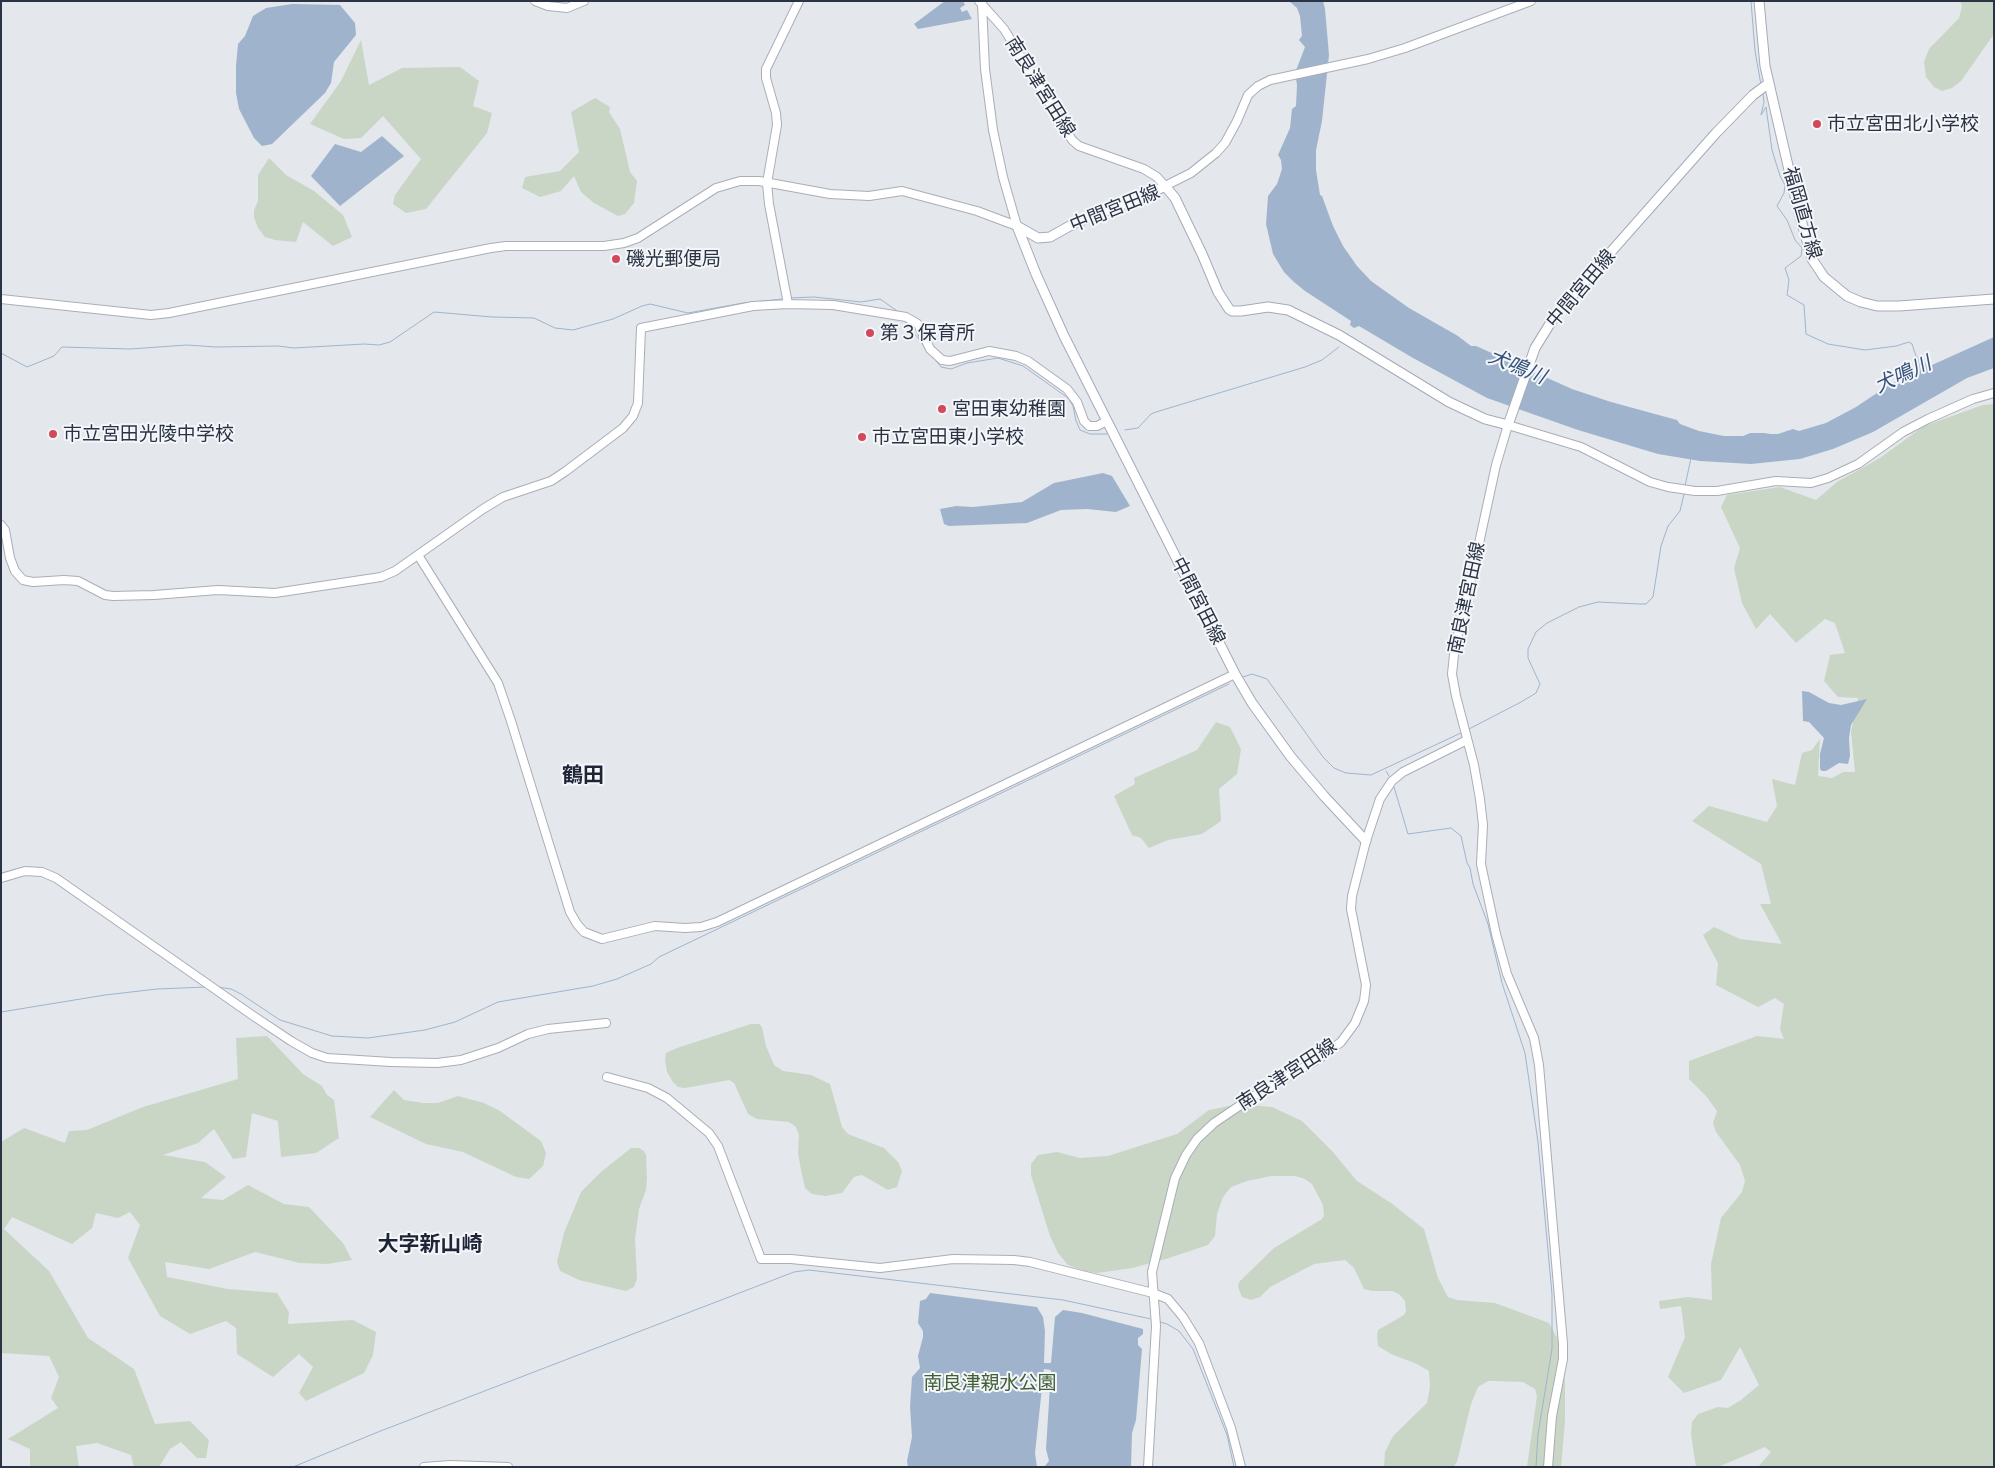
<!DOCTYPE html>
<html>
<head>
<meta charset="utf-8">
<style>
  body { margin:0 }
  #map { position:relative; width:1995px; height:1468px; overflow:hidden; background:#e4e7ec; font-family:"Alegreya Sans",sans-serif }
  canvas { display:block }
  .frame { position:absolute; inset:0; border:2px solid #2b3445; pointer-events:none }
</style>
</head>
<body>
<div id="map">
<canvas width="1995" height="1468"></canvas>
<div class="frame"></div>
</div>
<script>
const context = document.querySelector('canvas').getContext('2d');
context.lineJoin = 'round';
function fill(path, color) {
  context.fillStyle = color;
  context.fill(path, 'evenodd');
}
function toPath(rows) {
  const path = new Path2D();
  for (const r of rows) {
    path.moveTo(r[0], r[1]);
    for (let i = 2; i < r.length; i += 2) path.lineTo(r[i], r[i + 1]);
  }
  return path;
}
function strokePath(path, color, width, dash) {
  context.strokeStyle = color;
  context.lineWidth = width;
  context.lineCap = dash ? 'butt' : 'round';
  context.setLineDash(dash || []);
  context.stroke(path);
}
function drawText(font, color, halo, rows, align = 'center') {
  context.font = font + ' "Alegreya Sans","Noto Sans JP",sans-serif';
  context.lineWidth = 4;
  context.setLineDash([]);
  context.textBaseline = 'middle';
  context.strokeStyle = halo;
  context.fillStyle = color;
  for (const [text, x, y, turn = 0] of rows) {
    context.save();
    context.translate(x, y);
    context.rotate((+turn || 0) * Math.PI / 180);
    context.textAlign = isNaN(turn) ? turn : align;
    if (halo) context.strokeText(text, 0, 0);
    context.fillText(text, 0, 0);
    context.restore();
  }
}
const green = toPath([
  [1960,1,1994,1,1994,34,1961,81,1952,88,1942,91,1934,87,1926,77,1924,62,1929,49,1959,18,1962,6],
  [361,40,369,85,402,68,460,67,479,81,473,106,492,113,487,133,426,209,406,213,393,204,395,195,421,159,383,116,361,138,344,139,310,124,341,81],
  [595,98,610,107,609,112,620,129,630,172,637,181,634,203,625,214,618,216,594,203,581,192,574,176,561,191,540,197,522,188,525,177,560,171,579,152,571,112],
  [269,158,286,175,314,191,343,215,352,237,333,246,303,222,296,242,275,240,265,237,258,228,254,217,254,210,258,201,258,175],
  [1994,404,1994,1467,1758,1467,1771,1452,1765,1447,1718,1467,1696,1467,1691,1434,1692,1422,1698,1414,1718,1407,1728,1408,1741,1400,1759,1385,1740,1347,1721,1380,1684,1393,1668,1377,1685,1337,1681,1306,1660,1309,1659,1301,1688,1297,1712,1300,1711,1264,1721,1218,1742,1192,1745,1181,1740,1165,1716,1132,1713,1123,1717,1111,1706,1096,1689,1079,1689,1061,1757,1036,1784,1039,1780,1029,1784,1004,1775,998,1758,1007,1716,985,1718,963,1703,935,1714,927,1740,939,1782,944,1760,904,1771,904,1761,864,1692,821,1709,806,1767,822,1777,806,1772,779,1795,785,1802,753,1812,750,1820,739,1818,776,1832,778,1843,772,1855,772,1851,732,1858,698,1838,697,1824,681,1830,655,1845,653,1835,623,1825,619,1796,643,1770,614,1756,629,1742,603,1734,568,1740,548,1721,507,1727,495,1780,487,1816,500,1837,482,1880,458,1924,426,1983,405],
  [1216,722,1230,727,1241,749,1237,774,1219,789,1221,821,1202,834,1168,840,1149,848,1141,838,1132,835,1114,796,1135,784,1134,778,1197,750],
  [751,1024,759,1024,762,1027,766,1046,774,1065,783,1071,811,1075,830,1084,842,1127,848,1134,884,1148,898,1162,902,1171,897,1187,888,1190,862,1175,854,1177,842,1193,826,1196,812,1194,805,1188,801,1170,798,1153,799,1135,796,1127,789,1122,757,1119,748,1114,734,1083,729,1080,685,1088,678,1087,673,1082,667,1072,665,1061,666,1053,677,1048],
  [267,1036,303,1074,322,1086,327,1095,334,1100,339,1138,316,1153,281,1157,278,1121,252,1113,246,1157,233,1159,214,1129,198,1143,163,1155,205,1162,226,1177,201,1198,223,1200,248,1185,284,1204,309,1207,343,1243,352,1260,327,1264,300,1263,255,1252,209,1269,165,1262,167,1277,228,1289,277,1293,289,1312,288,1324,353,1320,376,1332,373,1355,364,1373,306,1401,299,1393,313,1367,299,1354,273,1377,237,1354,236,1328,226,1321,190,1334,160,1316,128,1258,140,1225,130,1212,118,1218,96,1213,92,1228,72,1244,12,1217,4,1229,49,1271,88,1338,134,1369,155,1424,190,1421,209,1440,206,1458,197,1458,181,1442,170,1449,159,1467,134,1467,131,1455,97,1443,76,1446,79,1467,30,1467,30,1449,8,1439,58,1408,51,1398,59,1377,49,1356,1,1353,1,1142,24,1128,65,1143,69,1131,87,1130,143,1107,238,1079,236,1038],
  [394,1090,404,1100,423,1103,438,1103,458,1096,484,1103,500,1111,541,1141,546,1153,543,1166,529,1179,516,1177,463,1152,426,1144,370,1117],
  [1239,1104,1272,1107,1302,1121,1332,1151,1357,1181,1391,1203,1424,1229,1438,1278,1448,1297,1457,1300,1495,1303,1549,1323,1560,1343,1565,1383,1565,1421,1561,1467,1527,1467,1537,1396,1535,1389,1523,1382,1496,1381,1488,1381,1478,1387,1471,1404,1457,1462,1453,1467,1384,1467,1385,1452,1393,1436,1427,1403,1430,1387,1429,1371,1417,1364,1391,1354,1378,1346,1377,1336,1378,1330,1404,1315,1406,1311,1405,1301,1399,1294,1392,1291,1372,1291,1364,1289,1354,1268,1345,1260,1314,1264,1270,1287,1260,1297,1251,1300,1242,1297,1238,1287,1239,1282,1274,1248,1322,1219,1324,1216,1323,1205,1312,1184,1305,1179,1295,1176,1271,1176,1247,1181,1231,1187,1223,1197,1217,1214,1215,1236,1208,1245,1166,1259,1132,1268,1097,1273,1084,1271,1068,1265,1058,1253,1050,1236,1031,1175,1031,1164,1038,1155,1057,1152,1080,1158,1108,1156,1177,1134,1209,1110],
  [631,1148,639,1148,644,1151,646,1155,647,1178,646,1190,639,1209,635,1239,637,1279,634,1287,626,1291,579,1280,560,1271,557,1262,564,1233,581,1192,601,1172]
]);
const water = toPath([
  [945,1,963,1,965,5,960,8,962,12,967,10,972,19,918,29,914,24],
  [1289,1,1323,1,1325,9,1329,55,1322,121,1316,150,1316,170,1320,195,1322,196,1333,226,1343,246,1357,266,1371,281,1409,308,1458,336,1471,346,1476,346,1572,389,1611,402,1677,420,1680,424,1699,431,1724,436,1743,436,1750,433,1765,433,1770,434,1778,434,1793,429,1799,431,1826,423,1856,407,1889,385,1919,371,1914,358,1921,355,1928,368,1932,369,1932,365,1994,337,1994,368,1967,378,1873,432,1833,449,1800,459,1751,464,1700,461,1658,454,1578,430,1487,398,1413,358,1359,326,1354,328,1350,325,1351,321,1305,291,1294,282,1284,272,1273,254,1266,224,1268,196,1277,184,1282,169,1281,160,1278,155,1290,128,1292,109,1296,106,1297,85,1295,73,1305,47,1299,40,1302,36,1300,16,1297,8],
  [292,4,340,5,355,23,356,35,334,62,331,83,325,93,272,144,262,146,254,138,239,109,236,93,236,66,238,44,245,36,253,16,266,8],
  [382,136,404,156,340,206,311,176,335,144,361,152],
  [1103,473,1112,476,1130,506,1116,512,1087,509,1061,510,1027,523,949,526,944,524,940,509,956,506,973,507,1022,502,1054,483],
  [1802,691,1809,692,1829,703,1841,705,1867,699,1851,725,1849,738,1850,756,1848,764,1839,763,1826,771,1822,771,1820,769,1820,754,1824,738,1809,722,1803,721],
  [930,1293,1037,1307,1043,1317,1045,1331,1044,1363,1051,1363,1055,1317,1063,1310,1082,1313,1143,1329,1143,1334,1138,1338,1138,1345,1142,1349,1136,1420,1132,1433,1131,1467,1044,1467,1049,1461,1046,1449,1051,1370,1044,1369,1035,1453,1037,1467,908,1467,907,1461,912,1437,910,1407,912,1377,920,1368,918,1356,923,1337,923,1331,918,1323,920,1301,926,1299]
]);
const stream = toPath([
  [1751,1,1755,51,1761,85],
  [1763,94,1764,102,1761,115,1766,107,1772,150,1780,176,1785,185,1784,193,1777,206,1787,220,1795,240,1802,248,1801,256,1785,268,1789,280,1787,295,1804,305,1806,334,1828,344,1865,350,1896,346,1909,342,1912,344,1917,359],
  [789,298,814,297,861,302,880,299,900,313],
  [903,319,941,367,951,369,967,363,998,358,1023,366,1068,398,1073,406,1076,421,1080,430,1090,434,1107,434],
  [1,353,27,367,54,356,62,347,130,349,187,345,216,347,278,346,294,348,364,344,379,345,390,342,434,312,492,317,534,318,555,328,573,330,613,319,642,306,650,304,688,313,743,303,783,299],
  [1125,430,1138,428,1151,414,1156,412,1305,367,1322,360,1339,347],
  [1685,486,1691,458],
  [1243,677,1252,674,1267,679,1323,757,1334,768,1346,773,1371,775,1463,732],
  [1469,729,1521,702,1536,693,1540,684,1528,658,1528,649,1536,632,1547,623,1579,607,1598,602,1639,604,1646,604,1653,597,1661,546,1668,526,1680,511,1684,494],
  [1386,771,1389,776],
  [1394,787,1408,834,1451,828,1461,836,1467,863,1470,868,1473,884,1488,924,1502,983,1525,1053,1538,1142,1552,1294,1552,1349,1538,1434,1536,1467],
  [218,987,231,989,241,994,280,1020,332,1036,368,1038,425,1030,455,1022,498,1002,593,986,617,979,651,964,659,957,1229,684],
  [1,1012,105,995,157,989,206,987],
  [1160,1322,1167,1324,1179,1331,1193,1349,1227,1435,1234,1467],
  [293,1467,378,1432,794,1272,809,1270,1063,1300,1151,1319]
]);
const secondary = toPath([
  [535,1,548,6,567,8,584,1],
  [979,1,1004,29,1072,140,1079,146,1144,169,1157,177,1165,186,1191,173,1216,153,1225,143,1237,121,1248,95,1258,86,1270,80,1368,59,1405,48,1531,1],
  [982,4,985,69,993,130,1003,177,1017,226],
  [1,299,151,315,169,313,491,248,506,246,604,246,624,243,638,238,716,188,740,181,759,181,830,194,869,196,902,191,977,211,1017,226],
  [788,304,769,204,767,183,777,125,776,113,766,78,766,69,799,1],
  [1,525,5,530,10,558,15,571,23,580,33,582,64,580,78,581,105,595,113,596,154,595,218,590,275,593,381,577,395,571,483,509,503,497,551,481,566,471,623,428,633,416,638,403,641,328,753,306,788,304,833,305,906,317,918,324,930,349,942,360,950,361,989,351,1016,356,1028,361,1067,389,1077,402,1084,421,1089,426,1097,426,1107,421],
  [418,555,498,683,511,721,570,912,577,924,584,932,602,939,655,926,685,928,701,927,717,922,1235,674],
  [1,878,25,871,42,872,56,878,252,1015,291,1041,312,1053,327,1058,391,1062,437,1063,461,1060,498,1048,528,1034,548,1029,606,1023],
  [607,1077,648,1088,667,1098,709,1133,718,1146,761,1259,791,1259,880,1268,953,1259,1014,1260,1030,1262,1153,1293,1168,1299,1183,1317,1199,1343,1231,1428,1241,1467],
  [424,1467,450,1465,508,1467],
  [1148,1467,1156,1326,1152,1272,1175,1178,1186,1155,1197,1139,1214,1123,1254,1096,1320,1058,1341,1042,1355,1023,1364,1001,1366,985,1351,909,1352,896,1366,841,1380,799,1392,781,1403,772,1467,740],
  [1548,1467,1552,1416,1563,1359,1563,1344,1539,1065,1534,1038,1507,974,1496,934,1481,864,1483,825,1480,799,1474,765,1456,696,1452,674,1455,645,1463,617,1496,465,1508,425,1581,447,1650,482,1668,487,1695,491,1717,491,1776,481,1811,483,1828,478,1858,464,1903,432,1928,419,1973,399,1994,393]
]);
const primary = toPath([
  [1759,1,1765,66,1798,209,1812,259,1824,277,1847,296,1861,302,1877,306,1899,306,1994,299],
  [1017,226,1038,238,1050,237,1075,223,1147,195,1165,186,1175,198,1202,254,1218,292,1229,309,1232,311,1241,311,1268,307,1288,310,1339,335,1449,402,1485,419,1508,425,1535,348,1556,314,1716,133,1753,95,1769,83],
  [1017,226,1036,274,1064,336,1235,674,1252,703,1291,757,1324,796,1366,841]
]);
const markers = [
  [1817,124,5,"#d1495b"],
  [616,259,5,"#d1495b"],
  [870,333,5,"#d1495b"],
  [942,409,5,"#d1495b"],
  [53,434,5,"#d1495b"],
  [862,437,5,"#d1495b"]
];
const streetNames = [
  ["南良津宮田線",1040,87,58],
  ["中間宮田線",1115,209,-22],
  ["福岡直方線",1802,213,74],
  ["中間宮田線",1581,289,-50],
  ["南良津宮田線",1467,598,-78],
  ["中間宮田線",1198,601,63],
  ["南良津宮田線",1287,1075,-33]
];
const poiNames = [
  ["市立宮田北小学校",1827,124],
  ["磯光郵便局",626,259],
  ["第３保育所",880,333],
  ["宮田東幼稚園",952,409],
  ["市立宮田光陵中学校",63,434],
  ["市立宮田東小学校",872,437]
];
const parkNames = [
  ["南良津親水公園",990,1383]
];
const waterNames = [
  ["犬鳴川",1517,367,22],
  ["犬鳴川",1903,375,-25]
];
const quarterNames = [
  ["鶴田",583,776],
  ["大字新山崎",430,1245]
];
fill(green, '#c9d6c5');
fill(water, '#9fb4cc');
strokePath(stream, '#9fb4cc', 1);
strokePath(secondary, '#a9aeb7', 10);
strokePath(primary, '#a3abb8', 11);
strokePath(secondary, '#fff', 8);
strokePath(primary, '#fff', 9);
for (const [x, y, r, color] of markers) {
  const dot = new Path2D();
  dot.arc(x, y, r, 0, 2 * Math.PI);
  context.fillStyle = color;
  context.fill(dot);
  strokePath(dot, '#f4f6f9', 2);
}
drawText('19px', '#2b3445', '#f4f6f9', streetNames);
drawText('19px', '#2b3445', '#f4f6f9', poiNames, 'left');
drawText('19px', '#3f6138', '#f4f6f9', parkNames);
drawText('italic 20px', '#34527a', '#f4f6f9', waterNames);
drawText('bold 21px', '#1d2536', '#f4f6f9', quarterNames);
</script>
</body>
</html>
